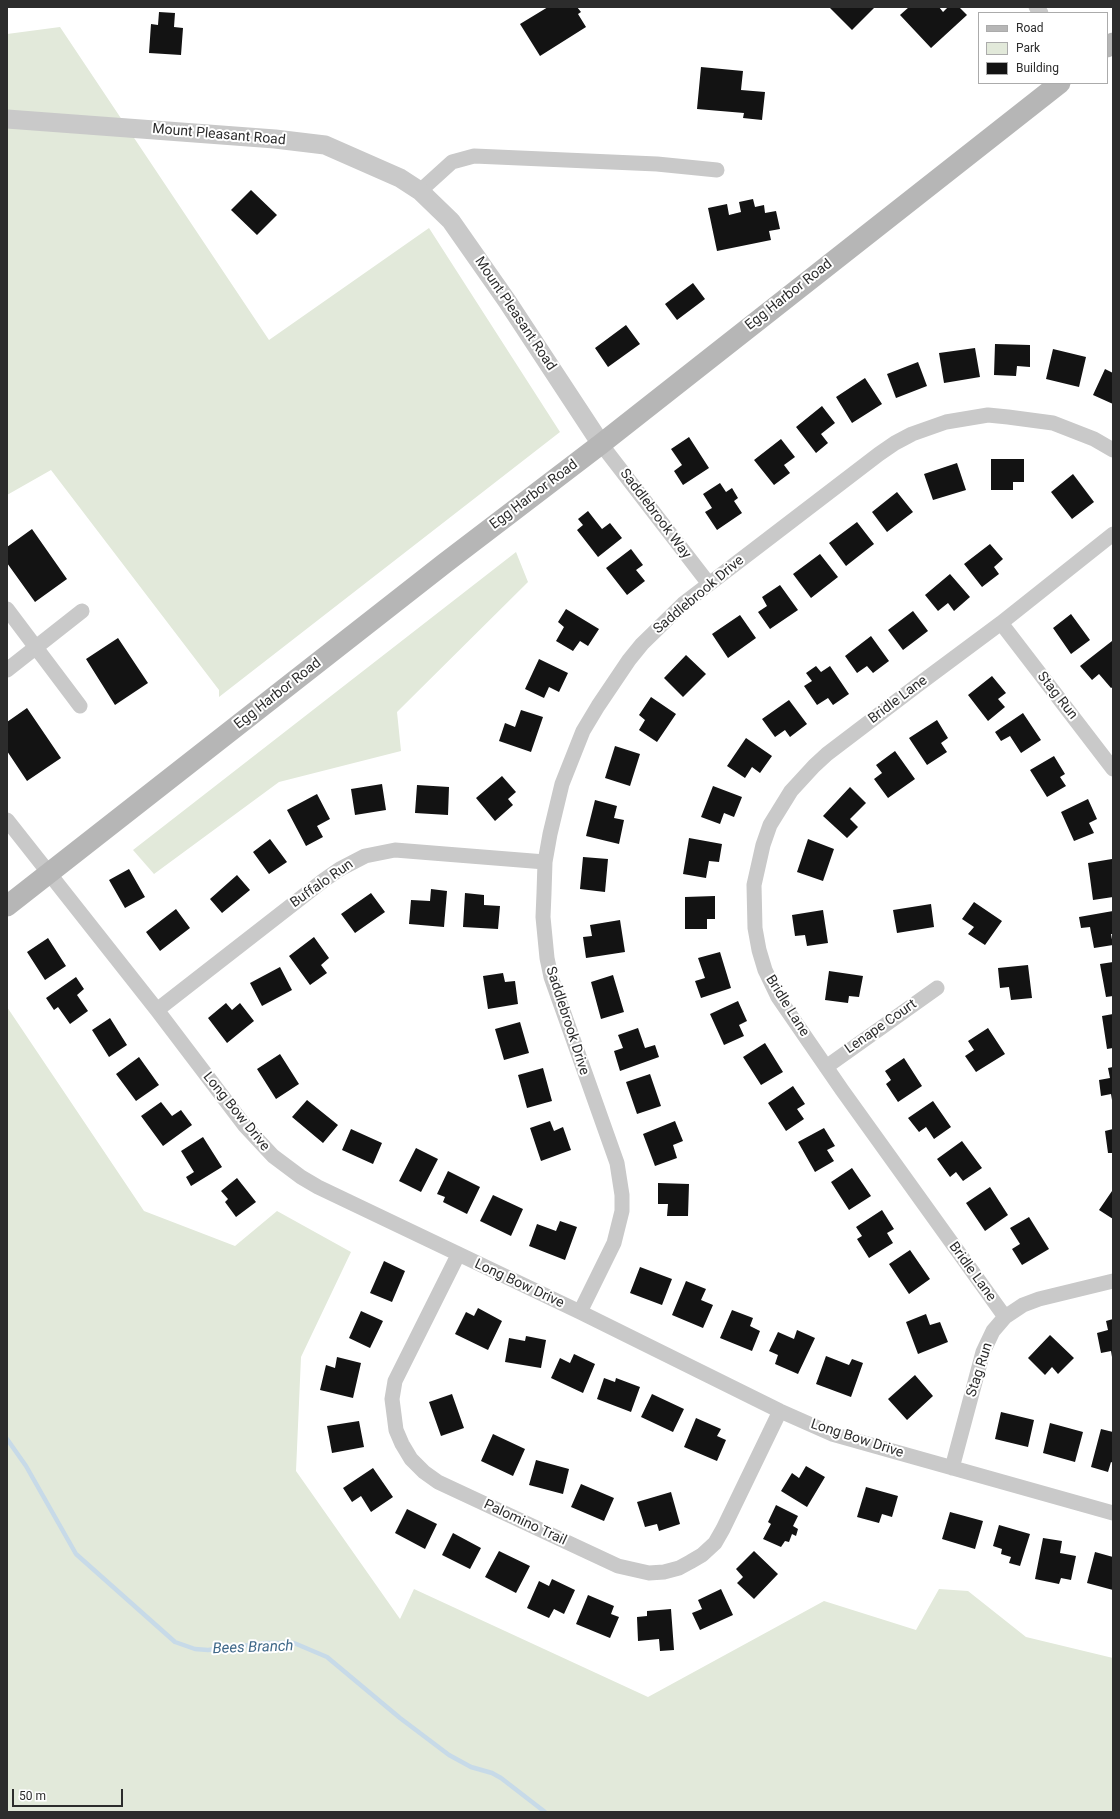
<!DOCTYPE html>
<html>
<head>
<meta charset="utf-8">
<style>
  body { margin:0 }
  #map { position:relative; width:1120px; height:1819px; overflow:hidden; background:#fff; font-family:Roboto,sans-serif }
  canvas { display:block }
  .frame { position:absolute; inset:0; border:8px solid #2c2c2c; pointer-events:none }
  .legend { position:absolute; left:978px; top:12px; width:130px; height:72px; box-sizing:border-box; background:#fff; border:1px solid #ababab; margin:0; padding:5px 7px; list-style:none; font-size:12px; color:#2c2c2c }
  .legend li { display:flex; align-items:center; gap:8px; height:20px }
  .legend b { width:20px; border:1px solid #ababab }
  .scale { position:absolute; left:12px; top:1789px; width:111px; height:18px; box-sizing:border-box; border:2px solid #2c2c2c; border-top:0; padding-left:5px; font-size:12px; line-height:14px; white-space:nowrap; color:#2c2c2c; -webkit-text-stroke:3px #fff; paint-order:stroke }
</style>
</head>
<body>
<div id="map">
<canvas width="1120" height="1819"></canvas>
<div class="frame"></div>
<ul class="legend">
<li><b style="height:5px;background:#b6b6b6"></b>Road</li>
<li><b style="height:11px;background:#e2e9da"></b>Park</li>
<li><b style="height:11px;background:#131313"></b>Building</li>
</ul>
<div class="scale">50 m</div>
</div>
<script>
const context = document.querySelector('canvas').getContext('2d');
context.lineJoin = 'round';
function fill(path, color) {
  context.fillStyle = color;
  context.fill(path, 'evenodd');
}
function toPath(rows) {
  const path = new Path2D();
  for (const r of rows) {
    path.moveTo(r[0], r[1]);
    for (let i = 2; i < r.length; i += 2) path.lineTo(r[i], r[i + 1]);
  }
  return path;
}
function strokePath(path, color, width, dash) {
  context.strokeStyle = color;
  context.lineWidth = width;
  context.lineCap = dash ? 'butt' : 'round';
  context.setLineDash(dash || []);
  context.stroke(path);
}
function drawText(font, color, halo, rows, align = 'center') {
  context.font = font + ' Roboto,sans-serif';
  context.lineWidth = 4;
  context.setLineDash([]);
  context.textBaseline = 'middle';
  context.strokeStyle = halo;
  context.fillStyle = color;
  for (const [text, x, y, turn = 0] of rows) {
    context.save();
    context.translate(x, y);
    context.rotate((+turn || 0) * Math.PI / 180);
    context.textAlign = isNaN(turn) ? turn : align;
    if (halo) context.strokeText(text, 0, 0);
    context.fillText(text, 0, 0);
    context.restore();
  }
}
const green = toPath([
  [60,27,269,340,429,228,560,432,219,697,219,690,51,470,7,495,7,34],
  [516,552,528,582,397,712,401,751,279,782,154,874,133,850],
  [7,1007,144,1211,235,1246,277,1211,351,1252,301,1357,296,1471,400,1619,414,1589,648,1697,824,1601,916,1630,939,1589,968,1591,1026,1637,1113,1658,1113,1812,7,1812]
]);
const stream = toPath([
  [7,1439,26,1466,76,1554,175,1642,195,1649,208,1650,266,1643,294,1643,327,1657,400,1718,449,1755,471,1767,492,1773,501,1778,545,1812]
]);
const building = toPath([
  [548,7,577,7,581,12,578,14,586,27,540,56,520,24],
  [829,7,875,7,852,30],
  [909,7,939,7,943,12,948,7,959,7,967,15,931,48,900,15],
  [159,12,175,13,174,27,183,28,181,55,149,53,151,24,158,25],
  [701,67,743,71,741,90,765,92,762,120,743,118,744,113,697,109],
  [251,190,277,215,257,235,231,210],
  [753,199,755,207,764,205,765,213,776,211,780,229,769,231,771,240,717,251,708,208,727,204,729,215,741,212,739,202],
  [693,283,705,299,677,320,665,304],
  [626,325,640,344,608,367,595,348],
  [995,344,1030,345,1030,367,1017,366,1016,376,994,375],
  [975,348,980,377,944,383,939,353],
  [1053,349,1086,357,1079,387,1046,379],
  [918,362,927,386,896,398,887,374],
  [1105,369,1113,373,1113,404,1093,395],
  [865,378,882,404,852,423,836,397],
  [822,406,835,423,821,434,828,443,816,453,796,427],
  [689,437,709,468,683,485,674,471,682,465,671,449],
  [781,439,795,457,784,465,790,473,774,485,754,460],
  [991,459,1024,459,1024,482,1013,482,1013,490,991,490],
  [957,463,966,490,933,500,924,474],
  [1073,474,1094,502,1072,519,1051,492],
  [720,483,726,492,732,488,738,498,734,501,742,513,717,530,705,512,712,508,703,494],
  [897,492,913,512,887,532,872,512],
  [588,511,602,529,610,523,622,538,598,557,577,530,583,525,578,519],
  [857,522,874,544,846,566,829,543],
  [32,529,67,579,35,602,7,563,7,547],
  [990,544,1003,559,994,567,999,574,982,587,964,564],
  [631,549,643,565,636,570,645,581,627,595,606,568],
  [820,554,838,577,811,598,793,574],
  [950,574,970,597,954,611,948,603,938,611,925,595],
  [780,585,798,610,770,629,758,612,767,606,762,597],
  [566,609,599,629,588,646,580,641,573,651,556,641,564,627,558,622],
  [913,611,928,631,903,650,888,630],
  [1071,614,1090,640,1071,654,1053,628],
  [740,615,756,638,728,658,712,634],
  [871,636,889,661,873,673,867,666,857,673,845,656],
  [118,638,148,683,115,705,86,659],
  [1112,641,1113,687,1111,688,1099,674,1092,680,1080,666],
  [686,655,706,674,683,697,664,678],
  [539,659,568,673,559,692,549,687,544,698,525,689],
  [816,666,821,672,830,666,849,694,833,705,828,698,817,705,804,686,812,681,806,673],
  [992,676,1006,693,998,699,1005,707,988,721,968,695],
  [651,697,676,714,657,742,639,730,645,720,639,715],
  [789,700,807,724,790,737,785,730,775,737,762,719],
  [27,708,61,758,27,781,7,751,7,722],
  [521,710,543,717,531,752,499,741,505,723,515,727],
  [1023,713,1041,740,1021,753,1010,736,1001,741,995,732],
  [937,720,948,738,941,743,947,752,927,765,909,738],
  [746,738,772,756,760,773,752,767,745,778,727,766],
  [615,746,640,754,630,786,605,778],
  [895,751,915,779,888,798,874,779,882,773,876,765],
  [1054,756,1065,774,1060,777,1066,786,1047,797,1030,770],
  [502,776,516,792,508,799,513,805,495,821,476,798],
  [382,784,386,810,355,815,351,789],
  [417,785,449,787,448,815,415,813],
  [713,786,742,797,734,817,724,813,720,824,701,817],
  [850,787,866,803,850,819,858,827,847,838,823,816],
  [317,794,330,819,317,826,323,837,306,846,287,810],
  [1088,799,1097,819,1089,823,1094,833,1074,841,1061,812],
  [595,800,617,806,614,818,624,820,619,844,586,836],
  [689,838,722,844,719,862,709,861,706,878,683,874],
  [270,839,287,862,269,874,253,852],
  [808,839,834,849,823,881,797,872],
  [583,857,608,859,605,892,580,889],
  [1112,859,1113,897,1093,900,1088,863],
  [129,869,145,897,125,908,109,880],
  [237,875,250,890,222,913,210,899],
  [431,889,447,891,444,927,409,924,411,900,430,901],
  [371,893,385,912,355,933,341,914],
  [465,893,484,895,484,905,500,906,498,929,463,927],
  [715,896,715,919,707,919,707,929,685,929,685,897],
  [974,902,1002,921,985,945,968,934,974,927,962,919],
  [931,904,934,927,897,933,893,910],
  [176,909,190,928,160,951,146,932],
  [823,910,828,943,807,946,805,935,795,936,792,915],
  [1113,911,1113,934,1111,934,1113,945,1094,948,1090,927,1081,928,1079,917],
  [620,920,625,952,586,958,583,937,592,936,590,925],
  [314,937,329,958,321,965,327,973,310,985,289,956],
  [48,938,66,966,45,980,27,952],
  [720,952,731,988,701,998,695,981,705,978,698,958],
  [1113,962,1113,996,1106,997,1100,964],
  [1028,965,1032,998,1011,1000,1009,987,1000,988,998,968],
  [280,967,292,990,262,1006,250,983],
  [829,971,863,976,859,997,849,996,848,1003,825,1000],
  [503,973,505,982,515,981,518,1004,488,1009,483,976],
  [613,975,624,1012,601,1019,591,982],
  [76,977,84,989,77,995,88,1011,70,1024,58,1007,54,1010,46,998],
  [738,1001,747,1021,739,1025,744,1036,724,1045,710,1014],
  [226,1003,232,1010,240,1003,254,1021,227,1043,208,1018],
  [1113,1014,1113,1048,1107,1049,1102,1016],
  [110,1018,127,1045,109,1057,92,1030],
  [520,1022,529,1053,504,1060,495,1029],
  [638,1028,645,1048,655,1045,659,1057,620,1071,614,1051,623,1048,618,1035],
  [988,1028,1005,1054,976,1072,965,1056,974,1050,968,1041],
  [765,1043,783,1072,761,1085,743,1057],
  [280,1054,299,1084,276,1099,257,1069],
  [139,1057,159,1085,136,1101,116,1074],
  [904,1058,922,1086,898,1102,886,1084,891,1080,885,1071],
  [1113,1067,1113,1100,1112,1100,1111,1094,1101,1096,1099,1080,1110,1078,1108,1068],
  [543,1068,552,1101,527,1108,518,1075],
  [650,1074,661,1106,637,1114,626,1082],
  [793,1086,805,1104,797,1109,804,1119,786,1131,768,1103],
  [307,1100,338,1125,323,1143,292,1117],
  [933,1101,951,1127,934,1139,926,1127,919,1132,908,1118],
  [161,1102,172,1116,181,1110,192,1125,163,1146,141,1116],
  [550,1121,554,1131,563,1127,571,1150,541,1161,530,1128],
  [675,1121,683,1141,673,1145,677,1158,655,1166,643,1134],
  [824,1128,835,1146,827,1150,834,1161,815,1172,798,1142],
  [351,1129,382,1143,373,1164,342,1150],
  [1113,1129,1113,1153,1108,1153,1105,1131],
  [203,1137,222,1167,191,1186,186,1177,194,1172,181,1151],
  [962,1141,982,1168,963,1181,956,1172,950,1177,937,1159],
  [416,1148,438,1159,421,1192,399,1181],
  [852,1168,871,1196,849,1210,831,1182],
  [448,1171,480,1187,467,1214,443,1202,445,1197,437,1194],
  [237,1178,256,1202,236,1217,225,1202,228,1199,221,1191],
  [658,1183,689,1184,688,1216,667,1216,668,1204,658,1204],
  [990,1187,1008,1215,985,1231,966,1203],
  [1112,1191,1113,1192,1113,1219,1099,1210],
  [493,1195,523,1209,511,1236,480,1221],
  [882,1210,894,1229,887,1233,893,1243,869,1258,857,1239,862,1236,856,1227],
  [1029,1217,1049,1249,1022,1265,1012,1249,1020,1244,1010,1228],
  [560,1221,577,1227,565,1260,529,1246,537,1224,556,1231],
  [910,1250,930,1279,909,1294,889,1264],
  [384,1261,405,1271,392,1302,370,1293],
  [640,1267,672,1279,662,1305,630,1293],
  [686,1281,706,1289,701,1300,713,1305,703,1328,672,1315],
  [478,1308,502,1321,488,1350,455,1334,466,1312,474,1316],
  [732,1310,753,1318,750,1326,760,1331,752,1351,720,1338],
  [361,1311,383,1321,370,1348,349,1338],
  [926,1314,930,1325,940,1322,948,1342,918,1354,906,1322],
  [1113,1319,1113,1357,1112,1357,1111,1351,1101,1353,1097,1333,1108,1330,1106,1321],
  [797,1330,815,1338,798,1374,775,1364,778,1355,769,1351,778,1332,794,1339],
  [1050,1335,1074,1358,1058,1374,1052,1367,1045,1375,1028,1358],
  [526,1336,546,1340,541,1368,505,1362,509,1338,525,1341],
  [574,1354,595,1364,583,1393,551,1378,560,1358,570,1363],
  [826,1356,849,1365,852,1359,863,1363,851,1397,816,1384],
  [337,1357,361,1363,353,1398,320,1390,326,1365,335,1368],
  [915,1375,933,1396,907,1420,888,1399],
  [604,1378,615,1382,616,1378,640,1387,631,1412,597,1399],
  [452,1394,464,1428,441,1436,429,1402],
  [652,1394,684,1409,673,1432,641,1417],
  [1001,1412,1034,1420,1028,1447,995,1439],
  [696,1418,721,1429,717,1436,726,1440,717,1461,684,1447],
  [359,1421,364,1447,332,1453,327,1426],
  [1050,1423,1083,1432,1075,1462,1043,1453],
  [1101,1429,1113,1432,1113,1463,1111,1462,1108,1472,1091,1467],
  [493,1434,525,1449,513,1476,481,1461],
  [536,1460,569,1469,563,1494,529,1485],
  [806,1466,825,1477,807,1507,781,1491,792,1473,799,1478],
  [373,1468,393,1497,371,1512,361,1496,352,1502,343,1488],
  [581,1484,614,1498,604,1521,571,1507],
  [866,1487,898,1496,892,1517,882,1514,879,1523,857,1517],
  [671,1492,680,1524,659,1531,657,1524,645,1527,637,1502],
  [776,1505,798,1516,793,1526,798,1529,796,1536,792,1534,789,1542,785,1541,781,1547,763,1539,771,1524,768,1522],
  [407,1509,437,1524,425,1549,395,1533],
  [950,1512,983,1521,975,1549,942,1539],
  [999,1525,1030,1534,1020,1566,1009,1563,1011,1557,1001,1554,1002,1549,993,1546],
  [453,1533,481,1548,470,1569,442,1555],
  [1043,1538,1062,1541,1060,1553,1076,1556,1071,1580,1061,1578,1059,1584,1035,1579],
  [499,1551,530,1566,516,1593,485,1577],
  [754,1551,778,1574,754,1599,737,1583,743,1577,736,1569],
  [1095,1552,1113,1557,1113,1590,1087,1583],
  [552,1579,575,1590,564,1614,554,1609,549,1618,527,1608,539,1581,549,1586],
  [721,1589,733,1615,700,1630,692,1613,702,1609,698,1600],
  [588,1595,614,1606,611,1614,619,1617,610,1638,576,1624],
  [671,1609,674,1650,660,1651,659,1639,638,1641,637,1617,647,1616,647,1611]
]);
const minor = toPath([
  [1036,7,1041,13],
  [420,191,452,162,474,156,657,164,717,170],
  [601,444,709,584],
  [7,609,80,706],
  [1001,623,1113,769],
  [7,670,82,611],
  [7,820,157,1010,245,1126,273,1156,301,1177,318,1187,580,1312,780,1411,832,1434,1113,1513],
  [157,1010,324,880,340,869,365,856,395,850,545,862],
  [826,1067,937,988],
  [458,1255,395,1381,392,1399,396,1430,402,1444,411,1459,424,1472,438,1482,618,1566,649,1573,664,1572,679,1568,690,1562,702,1555,715,1543,723,1529,780,1411],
  [580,1312,614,1243,622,1211,622,1195,617,1163,551,977,547,958,543,917,544,893,545,862,550,834,562,784,583,731,598,706,629,660,642,644,683,604,879,454,895,443,912,434,946,422,988,415,1008,417,1053,423,1094,439,1113,450],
  [1005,1317,842,1090,778,997,765,970,759,950,755,928,754,885,763,845,770,825,791,791,814,766,827,754,919,684,1001,623,1113,534],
  [952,1468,983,1352,993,1331,1005,1317,1023,1305,1039,1299,1113,1281]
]);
const tertiary = toPath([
  [7,119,275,139,325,145,400,178,420,191,451,221,507,301,601,444]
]);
const secondary = toPath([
  [1107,47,1113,43],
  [7,906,445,563,601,444,1060,83]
]);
const streetNames = [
  ["Mount Pleasant Road",219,135,5],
  ["Egg Harbor Road",789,295,-38],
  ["Mount Pleasant Road",515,314,56],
  ["Egg Harbor Road",534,495,-37],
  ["Saddlebrook Way",655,514,53],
  ["Saddlebrook Drive",699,595,-40],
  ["Egg Harbor Road",278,694,-38],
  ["Stag Run",1057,696,52],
  ["Bridle Lane",898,700,-37],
  ["Buffalo Run",322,884,-35],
  ["Bridle Lane",787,1006,58],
  ["Saddlebrook Drive",567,1021,72],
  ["Lenape Court",881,1027,-35],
  ["Long Bow Drive",236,1112,51],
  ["Bridle Lane",972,1272,54],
  ["Long Bow Drive",519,1284,25],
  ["Stag Run",980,1370,-72],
  ["Long Bow Drive",857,1439,18],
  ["Palomino Trail",525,1523,25]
];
const waterNames = [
  ["Bees Branch",253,1648,-2]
];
fill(green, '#e2e9da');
strokePath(stream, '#c7dae8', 4.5);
fill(building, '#131313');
strokePath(minor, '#c9c9c9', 15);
strokePath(tertiary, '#c9c9c9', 19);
strokePath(secondary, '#b6b6b6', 21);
drawText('14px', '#2c2c2c', '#fff', streetNames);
drawText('italic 15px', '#406989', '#fff', waterNames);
</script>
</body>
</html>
